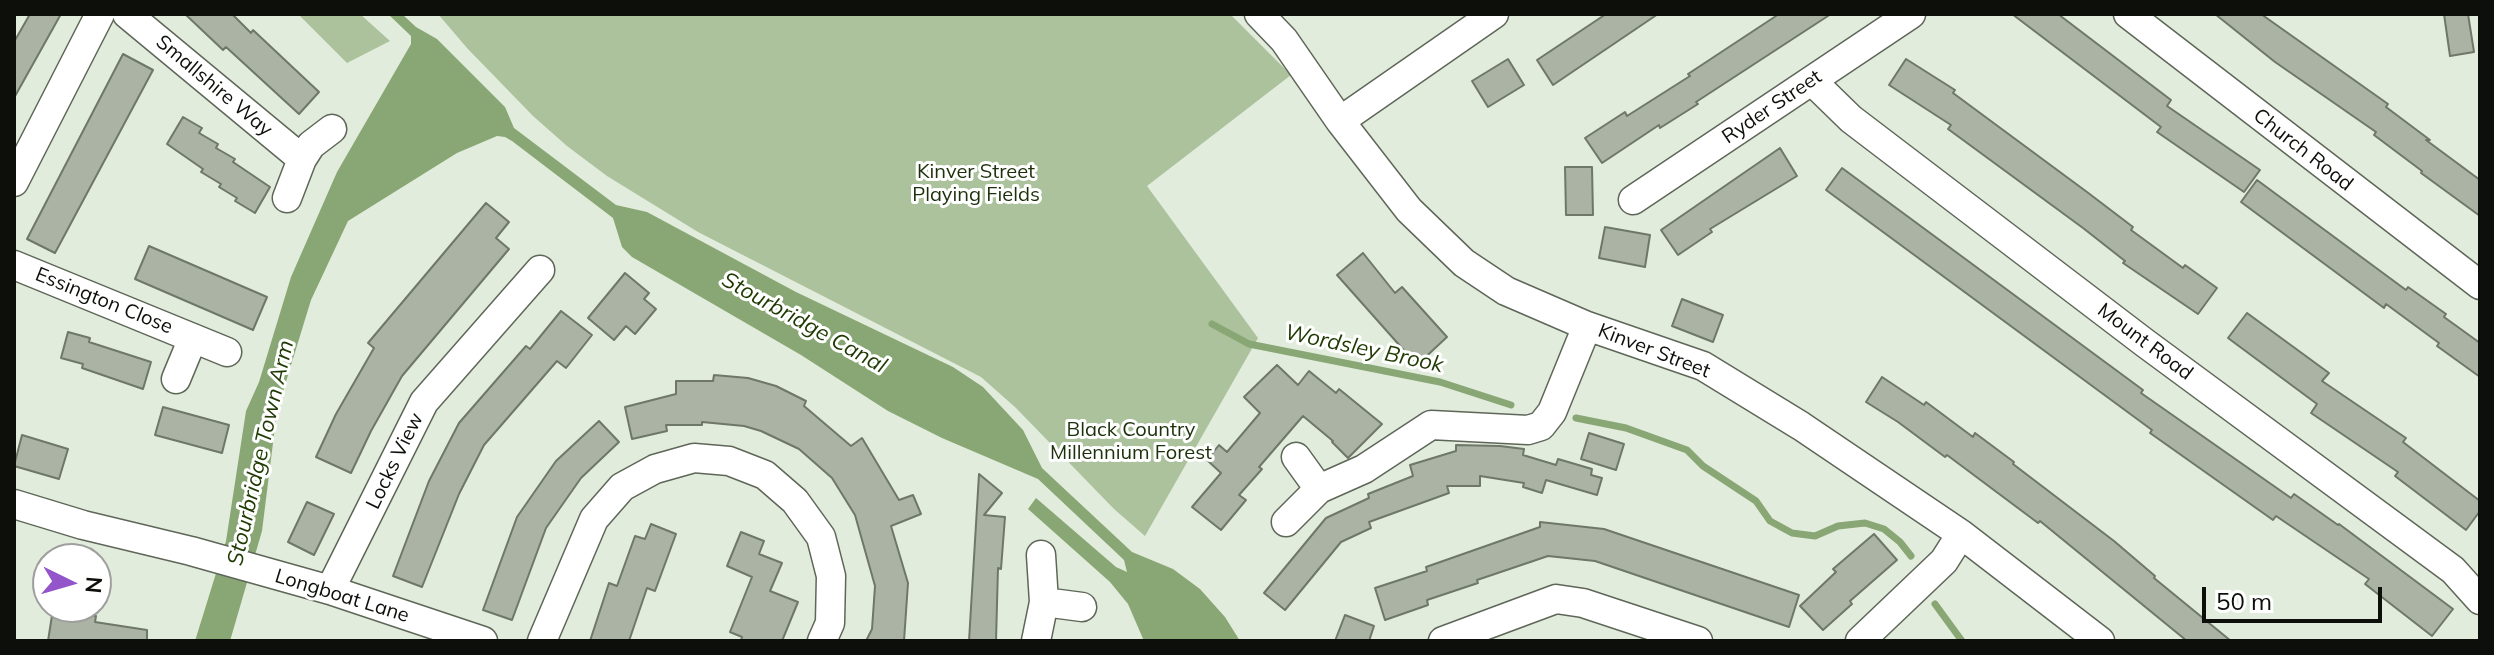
<!DOCTYPE html>
<html>
<head>
<meta charset="utf-8">
<style>
  body { margin:0 }
  #map { position:relative; width:2494px; height:655px; overflow:hidden; background:#e2ecdc; font-family:Mulish,sans-serif }
  canvas { display:block }
  .frame { position:absolute; inset:0; border:16px solid #0c0f0a; pointer-events:none }
  .north { position:absolute; left:32px; top:543px; width:80px; height:80px; box-sizing:border-box; background:#fff; border:2px solid #9e9f9d; border-radius:50%; rotate:95deg; font-size:22px; font-weight:700; line-height:32px; text-align:center; color:#0c0f0a }
  .north::after { content:''; display:block; margin:auto; width:28px; height:36px; background:#9454ca; clip-path:polygon(50% 0,100% 100%,50% 72%,0 100%) }
  .scale { position:absolute; left:2202px; top:587px; width:180px; height:36px; box-sizing:border-box; border:4px solid #0c0f0a; border-top:0; padding-left:10px; font-size:24px; line-height:28px; white-space:nowrap; color:#0c0f0a; -webkit-text-stroke:6px #fff; paint-order:stroke }
</style>
</head>
<body>
<div id="map">
<canvas width="2494" height="655"></canvas>
<div class="frame"></div>
<div class="north">N</div>
<div class="scale">50 m</div>
</div>
<script>
const context = document.querySelector('canvas').getContext('2d');
context.lineJoin = 'round';
function fill(path, color) {
  context.fillStyle = color;
  context.fill(path, 'evenodd');
}
function toPath(rows) {
  const path = new Path2D();
  for (const r of rows) {
    path.moveTo(r[0], r[1]);
    for (let i = 2; i < r.length; i += 2) path.lineTo(r[i], r[i + 1]);
  }
  return path;
}
function strokePath(path, color, width, dash) {
  context.strokeStyle = color;
  context.lineWidth = width;
  context.lineCap = dash ? 'butt' : 'round';
  context.setLineDash(dash || []);
  context.stroke(path);
}
function drawText(font, color, halo, rows, align = 'center') {
  context.font = font + ' Mulish,sans-serif';
  context.lineWidth = 6;
  context.setLineDash([]);
  context.textBaseline = 'middle';
  context.strokeStyle = halo;
  context.fillStyle = color;
  for (const [text, x, y, turn = 0] of rows) {
    context.save();
    context.translate(x, y);
    context.rotate((+turn || 0) * Math.PI / 180);
    context.textAlign = isNaN(turn) ? turn : align;
    if (halo) context.strokeText(text, 0, 0);
    context.fillText(text, 0, 0);
    context.restore();
  }
}
const green = toPath([
  [298,14,360,14,390,41,347,63],
  [438,14,1230,14,1291,75,1147,186,1258,338,1145,536,1114,509,1016,408,981,377,698,232,607,176,567,146,533,116,467,48]
]);
const water = toPath([
  [388,14,402,14,416,27,437,39,505,107,514,128,616,205,647,212,796,292,953,367,983,387,1023,430,1042,468,1132,552,1173,569,1200,589,1225,617,1240,641,1144,641,1128,604,1110,582,1028,509,1036,498,1116,567,1127,572,1124,560,1038,479,942,438,888,411,801,355,632,257,622,247,613,218,512,141,505,137,497,136,457,153,348,221,311,300,277,411,262,531,230,641,195,641,226,541,246,411,259,382,291,277,337,172,411,44,411,36]
]);
const stream = toPath([
  [1212,324,1249,344,1440,382,1511,405],
  [1576,418,1626,428,1687,450,1703,466,1756,501,1770,521,1792,533,1815,536,1838,526,1865,523,1884,529,1900,542,1911,556],
  [1935,604,1962,641]
]);
const building = toPath([
  [30,14,61,14,14,98,14,42,30,14],
  [185,14,232,14,251,33,253,30,319,92,299,114,226,47,223,50,185,14],
  [1606,14,1658,14,1553,85,1537,60,1606,14],
  [1779,14,1831,14,1696,102,1698,104,1660,128,1659,125,1602,163,1585,138,1625,112,1627,116,1690,76,1688,74,1779,14],
  [2012,14,2058,14,2171,100,2167,106,2260,170,2244,192,2157,132,2161,127,2012,14],
  [2215,14,2261,14,2388,104,2386,107,2430,140,2426,140,2480,180,2480,216,2421,173,2422,171,2374,135,2376,132,2275,62,2215,14],
  [2444,14,2468,14,2474,52,2450,56,2444,14],
  [123,54,153,70,55,253,27,239,123,54],
  [1508,59,1524,85,1488,107,1472,81,1508,59],
  [1906,59,1955,90,1953,93,2087,192,2133,227,2131,230,2183,268,2185,265,2217,288,2198,314,2123,263,2125,261,2083,228,1948,129,1951,125,1889,85,1906,59],
  [183,117,202,128,199,133,218,144,216,148,235,159,233,162,270,187,255,213,235,201,237,198,219,187,221,184,201,172,203,169,167,144,183,117],
  [1780,148,1797,176,1710,229,1712,232,1678,255,1661,230,1780,148],
  [1565,167,1592,167,1593,215,1566,215,1565,167],
  [1842,168,2143,390,2141,393,2291,498,2294,494,2338,525,2339,524,2453,609,2432,636,2365,584,2369,579,2276,516,2273,520,2150,433,2152,430,1826,190,1842,168],
  [2257,180,2406,290,2408,287,2446,314,2444,317,2480,343,2480,377,2437,346,2439,343,2386,304,2384,308,2241,202,2257,180],
  [486,203,509,222,496,238,509,249,402,376,371,431,351,473,316,457,336,414,374,348,368,343,486,203],
  [1605,227,1650,235,1645,267,1599,258,1605,227],
  [149,246,267,297,253,330,135,279,149,246],
  [1363,253,1395,293,1402,287,1447,337,1417,365,1337,275,1363,253],
  [625,273,649,293,644,299,656,309,635,334,626,326,614,340,588,318,625,273],
  [1682,299,1723,315,1713,342,1672,326,1682,299],
  [561,311,592,335,566,368,557,361,484,445,459,494,422,587,393,576,429,481,459,423,526,346,530,349,561,311],
  [2247,313,2329,373,2322,381,2406,438,2403,442,2480,501,2480,511,2466,530,2395,476,2398,472,2311,413,2317,404,2228,338,2247,313],
  [68,332,90,338,89,342,151,362,143,389,82,368,83,364,61,358,68,332],
  [1277,365,1298,385,1309,371,1336,393,1339,389,1382,424,1348,458,1332,442,1333,441,1303,416,1259,467,1262,469,1239,495,1246,500,1221,530,1192,507,1221,473,1207,460,1219,445,1227,452,1260,413,1244,397,1277,365],
  [714,375,748,378,776,386,806,401,804,406,851,446,862,438,899,500,913,495,921,514,891,526,908,583,904,641,866,641,872,629,875,586,855,515,832,478,799,449,761,431,744,426,702,422,702,425,666,425,667,431,632,439,625,407,676,394,676,381,713,381,714,375],
  [1882,377,1924,405,1926,402,1973,437,1975,433,2014,462,2013,464,2114,541,2155,576,2154,578,2231,641,2187,641,2040,521,2038,523,1947,455,1945,457,1898,422,1866,402,1882,377],
  [163,407,229,425,222,453,155,435,163,407],
  [599,421,619,442,581,478,546,528,512,620,483,610,517,517,556,461,599,421],
  [1589,433,1624,444,1616,470,1581,459,1589,433],
  [22,435,68,449,59,479,14,466,22,435],
  [1456,445,1500,446,1524,449,1523,455,1556,465,1558,459,1592,469,1591,475,1602,478,1597,495,1546,480,1542,493,1523,487,1524,483,1480,476,1480,486,1447,486,1449,493,1369,522,1371,528,1341,542,1285,610,1264,593,1326,518,1369,498,1368,494,1413,476,1410,465,1456,451,1456,445],
  [979,474,1002,493,984,515,1005,517,1001,569,998,568,996,641,969,641,979,474],
  [307,502,334,514,314,555,288,542,307,502],
  [1540,522,1604,529,1799,595,1789,627,1595,561,1548,556,1477,580,1478,583,1427,600,1428,605,1385,620,1375,588,1427,571,1426,567,1540,527,1540,522],
  [651,524,676,534,655,591,647,588,629,641,590,641,609,583,617,586,635,536,645,539,651,524],
  [741,532,764,541,759,554,782,563,770,591,798,602,782,641,741,641,742,637,730,632,752,577,727,566,741,532],
  [1874,534,1897,560,1850,601,1852,604,1823,630,1800,606,1836,572,1833,569,1874,534],
  [53,609,96,616,95,622,147,630,147,641,48,641,53,609],
  [1345,615,1374,626,1369,641,1335,641,1345,615]
]);
const street = toPath([
  [127,14,302,159],
  [1259,14,1284,40,1340,121,1409,210,1464,263,1506,291,1587,326,1703,366,1801,426,1961,534,2100,641],
  [2128,14,2480,285],
  [1812,81,1851,119,2145,343,2453,570,2480,600],
  [1340,121,1494,14],
  [14,182,100,14],
  [287,198,302,159,311,145,332,129],
  [1633,200,1911,14],
  [14,265,227,352],
  [176,379,193,338],
  [1319,489,1364,469,1431,425,1528,430,1541,426,1552,412,1587,326],
  [14,504,83,525,191,551,330,590,483,641],
  [1286,522,1319,489,1296,457],
  [330,590,424,402,540,270],
  [1044,602,1082,607],
  [542,641,594,519,622,487,655,469,694,458,729,461,765,475,795,501,821,537,831,576,830,623,822,641],
  [1036,641,1044,602,1041,555],
  [1443,641,1556,599,1583,603,1698,641],
  [1860,641,1944,561,1961,534]
]);
const streetNames = [
  ["Smallshire Way",214,86,40],
  ["Ryder Street",1772,107,-34],
  ["Church Road",2303,150,38],
  ["Essington Close",104,301,22],
  ["Mount Road",2145,342,37],
  ["Kinver Street",1654,351,21],
  ["Locks View",395,461,-64],
  ["Longboat Lane",342,596,17]
];
const parkNames = [
  ["Kinver Street",976,172],
  ["Playing Fields",976,195],
  ["Black Country",1131,430],
  ["Millennium Forest",1131,453]
];
const waterNames = [
  ["Stourbridge Canal",804,323,29],
  ["Wordsley Brook",1364,349,12],
  ["Stourbridge Town Arm",261,453,-77]
];
fill(green, '#abc29c');
fill(water, '#88a774');
strokePath(stream, '#88a774', 7);
fill(building, '#aab3a4');
strokePath(building, '#6e7769', 2);
strokePath(street, '#5e6658', 31);
strokePath(street, '#fff', 28);
drawText('20px', '#0c0f0a', '#fff', streetNames);
drawText('20px', '#1c300a', '#fff', parkNames);
drawText('italic 22px', '#1e3901', '#fff', waterNames);
</script>
</body>
</html>
